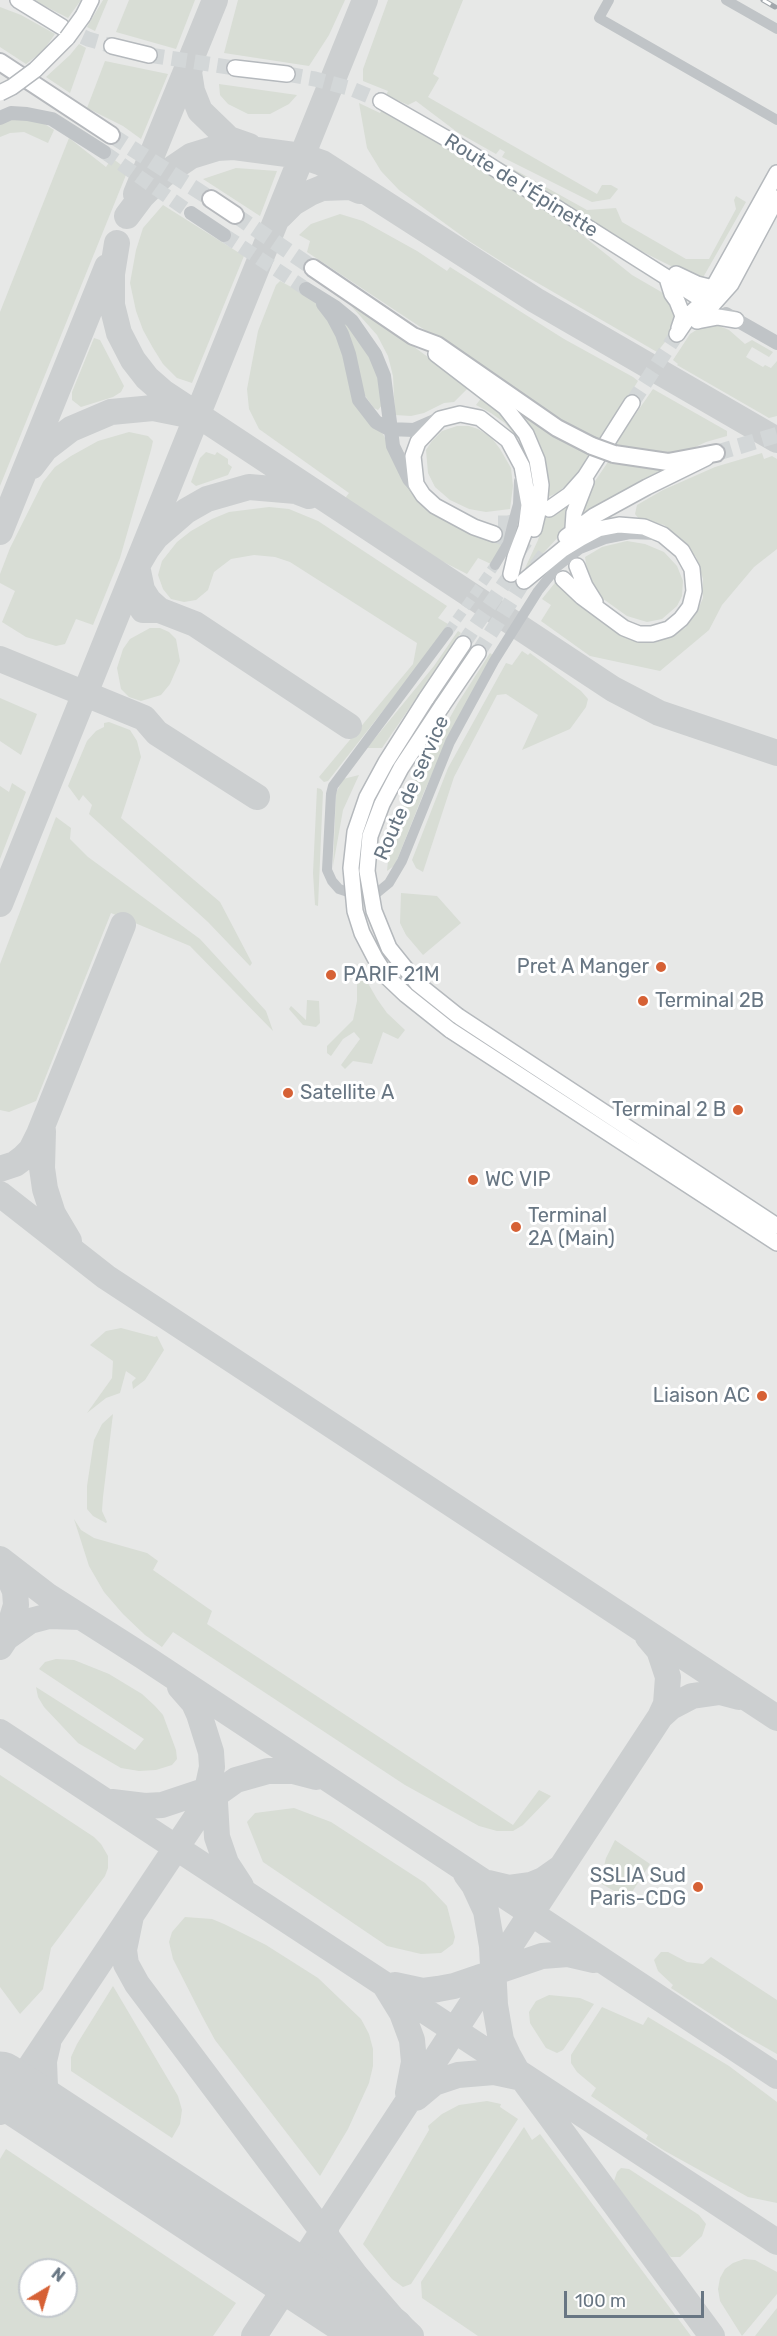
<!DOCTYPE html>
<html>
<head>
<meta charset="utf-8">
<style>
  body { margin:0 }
  #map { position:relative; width:777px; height:2336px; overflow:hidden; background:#f7f7f4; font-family:Rubik,sans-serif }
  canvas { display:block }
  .north { position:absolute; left:18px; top:2258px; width:60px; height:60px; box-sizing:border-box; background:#fff; border:2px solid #c3c8cd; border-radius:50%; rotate:38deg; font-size:16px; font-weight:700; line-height:24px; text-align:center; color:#687683 }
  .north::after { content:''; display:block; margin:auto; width:21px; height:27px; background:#d66135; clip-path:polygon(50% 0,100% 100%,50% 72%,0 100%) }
  .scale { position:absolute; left:564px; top:2291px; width:140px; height:27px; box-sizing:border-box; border:3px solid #687683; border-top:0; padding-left:8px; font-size:18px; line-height:21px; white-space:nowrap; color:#687683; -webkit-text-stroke:4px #fff; paint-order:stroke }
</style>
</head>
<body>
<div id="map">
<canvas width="777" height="2336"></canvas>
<div class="north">N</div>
<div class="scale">100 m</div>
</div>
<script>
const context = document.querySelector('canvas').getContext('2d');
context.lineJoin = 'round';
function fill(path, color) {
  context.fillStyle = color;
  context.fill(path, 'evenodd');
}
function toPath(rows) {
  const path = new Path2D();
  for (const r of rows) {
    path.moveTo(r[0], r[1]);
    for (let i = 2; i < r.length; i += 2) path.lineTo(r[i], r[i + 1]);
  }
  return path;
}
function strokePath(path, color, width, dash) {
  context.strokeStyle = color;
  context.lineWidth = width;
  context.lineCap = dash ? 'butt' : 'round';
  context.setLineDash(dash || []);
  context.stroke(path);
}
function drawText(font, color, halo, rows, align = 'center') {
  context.font = font + ' Rubik,sans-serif';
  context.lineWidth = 6;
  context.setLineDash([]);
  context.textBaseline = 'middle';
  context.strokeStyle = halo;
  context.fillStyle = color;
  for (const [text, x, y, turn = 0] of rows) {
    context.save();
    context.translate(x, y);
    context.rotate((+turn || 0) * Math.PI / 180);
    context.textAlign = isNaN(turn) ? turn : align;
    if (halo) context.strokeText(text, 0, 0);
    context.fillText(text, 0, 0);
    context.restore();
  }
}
const built = toPath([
  [0,0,777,0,777,2336,0,2336],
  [30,2270,66,2270,66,2306,30,2306]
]);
const green = toPath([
  [33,0,81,0,68,18],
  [103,0,108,0,95,31,87,27],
  [129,0,195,0,176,49,116,32],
  [238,0,345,0,329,35,309,66,224,53],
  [388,0,463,0,433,74,439,78,428,97,597,194,602,185,611,185,618,189,610,199,592,202,502,157,505,152,500,149,496,154,457,132,416,101,408,105,386,95,388,91,363,81,363,69],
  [0,7,21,15,55,34,43,51,26,64,0,47],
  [79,44,86,48,70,93,46,77,70,55],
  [105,61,168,74,141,139,123,126,87,108],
  [219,84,297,95,289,104,270,114,248,114,228,104,220,95],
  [359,103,380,113,382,109,405,119,552,211,632,275,670,297,678,317,673,323,669,337,657,352,510,267,469,241,399,190,381,171,367,148],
  [10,118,40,121,54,130,48,143,24,132,10,133,0,137,0,121],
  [69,138,106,167,112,158,128,170,0,486,0,312],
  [497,160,587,210,616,208,622,222,686,259,709,259,736,209,734,200,736,196,746,202,701,281,609,235],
  [236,168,277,171,260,216,203,179],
  [163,205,244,256,192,383,177,378,163,364,153,348,143,330,136,311,130,283,136,250,143,228],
  [340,214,363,221,417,251,447,271,450,267,564,339,633,377,638,381,601,440,578,430,546,410,307,252,310,241,299,235,311,224],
  [280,281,310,297,327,315,341,340,365,416,383,434,406,482,453,522,502,544,491,564,478,558,467,574,348,513,346,497,349,493,259,429,249,409,247,389,258,331,276,285],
  [347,298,469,387,454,402,444,403,424,413,411,416,395,415,393,376,388,356,377,335,346,300],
  [339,315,360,336,377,371,382,405,378,410,374,408,363,393,352,343],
  [704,325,717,325,729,330,745,344,752,340,773,352,769,357,752,347,746,357,763,367,765,365,771,368,777,361,777,416,769,418,677,365,678,364,673,360,690,334],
  [94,338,100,340,124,386,121,392,113,397,81,407,72,400,72,392],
  [653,389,727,431,727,436,706,442,689,450,670,453,653,453,615,444],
  [482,397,501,412,523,442,520,441,505,423,491,413,476,405],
  [519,410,594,452,578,475,557,493,548,497,544,462,535,435],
  [457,426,469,426,478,429,491,437,500,449,511,468,513,486,510,509,486,512,469,509,450,500,435,487,428,473,426,450,432,441,442,431],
  [129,432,148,436,153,441,151,450,120,558,93,625,76,619,65,644,56,646,26,637,2,622,15,591,0,583,0,574,10,548,43,482,55,467,71,456,98,441],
  [206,452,215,455,217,452,228,459,228,464,232,467,228,475,196,486,191,482,200,458],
  [762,453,764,459,772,456,777,459,777,549,754,567,722,605,709,630,660,671,590,656,541,621,551,605,542,599,558,579,639,640,654,643,685,628,696,614,703,598,703,579,696,557,679,538,664,525,640,520,635,514,637,505,663,490,715,467],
  [610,459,679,466,582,520,587,493],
  [571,496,569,529,561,534,521,577,538,540,547,513],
  [269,507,289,509,318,521,447,606,438,618,448,624,418,666,328,781,324,782,319,777,413,664,417,643,290,562,275,557,254,555,231,559,214,572,208,590,196,600,184,602,171,599,163,589,158,575,162,561,177,542,191,531,212,519,229,512],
  [627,541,645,544,664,552,677,566,683,581,682,596,677,606,662,619,647,622,627,616,602,598,594,585,587,570,585,557,602,547],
  [150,628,160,628,169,632,176,639,180,661,170,684,161,695,141,701,129,697,121,689,117,668,123,649,130,639],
  [458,631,461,633,382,748,367,748,434,666],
  [522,651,528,655,530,653,581,691,588,699,586,707,570,729,522,750,538,715,506,694,497,695,454,777,423,872,416,868,412,860,448,768,506,663,512,665],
  [490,653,494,656,452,730,424,792,395,865,387,871,390,839,408,793,458,703],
  [0,698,37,714,21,755,0,741],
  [109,722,130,730,137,741,141,757,121,818,220,902,252,963,250,966,208,922,89,814,92,805,83,795,79,801,68,786,87,741,96,731,104,727,104,723],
  [359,775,343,810,333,866,336,793,343,779],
  [12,783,26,792,0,859,0,786,9,792],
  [317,788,321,789,323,792,318,906,315,905,313,873],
  [56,817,71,828,70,839,88,857,200,939,266,1011,273,1031,190,946,111,913,36,1101,9,1112,0,1110,0,964],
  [401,893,437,896,461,923,423,955,406,935,400,923],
  [357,964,377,999,387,1013,405,1030,398,1039,383,1032,372,1064,353,1061,345,1069,341,1065,360,1039,354,1032,343,1039,331,1056,327,1053,327,1046,353,1020,357,1001],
  [307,1000,319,1001,320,1023,316,1027,303,1025,289,1009,291,1006,306,1020],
  [121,1328,155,1337,157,1336,164,1350,145,1380,133,1389,132,1382,136,1378,126,1371,120,1393,106,1398,87,1413,112,1378,113,1361,90,1345,106,1331],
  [113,1414,103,1497,102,1511,107,1522,106,1523,93,1516,87,1509,87,1486,94,1440,102,1424],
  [74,1519,81,1530,94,1538,147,1553,158,1561,153,1570,212,1611,207,1624,513,1825,539,1790,551,1796,523,1825,513,1831,497,1831,479,1826,405,1785,173,1632,162,1647,145,1635,123,1614,104,1592,89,1566],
  [56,1659,74,1660,109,1674,142,1694,155,1706,163,1715,176,1750,177,1759,172,1765,156,1770,139,1771,121,1768,78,1743,44,1707,38,1697,36,1687,135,1750,144,1739,39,1669,45,1662],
  [0,1775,94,1837,101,1844,108,1856,108,1868,105,1876,51,1948,43,1989,20,2014,0,1987],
  [294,1808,331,1822,425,1883,447,1906,455,1937,453,1944,441,1953,421,1954,387,1946,263,1862,247,1822,255,1813],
  [615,1840,650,1864,632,1892,616,1892,600,1883,606,1858],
  [185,1917,212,1919,224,1924,266,1945,318,1978,361,2019,369,2034,373,2049,373,2066,369,2083,348,2129,320,2176,215,2040,202,2016,173,1959,169,1942,172,1932],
  [661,1952,668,1952,687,1962,703,1964,711,1957,777,2000,777,2054,738,2032,671,1988,673,1985,658,1971,654,1960],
  [113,1986,178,2096,182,2110,180,2124,172,2138,71,2071,71,2057,77,2044],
  [549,1995,580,1998,594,2004,563,2050,557,2053,546,2048,530,2023,529,2012,536,2001],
  [602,2007,643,2025,648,2017,729,2066,777,2102,777,2203,748,2197,665,2151,646,2139,648,2135,591,2096,596,2088,577,2072,571,2063,571,2055],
  [487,2101,501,2104,500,2107,518,2119,411,2284,403,2287,392,2279,363,2244,429,2130,428,2126,442,2114,459,2105],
  [524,2127,532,2140,540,2134,691,2336,478,2336,422,2298,421,2282],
  [6,2149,236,2303,213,2336,0,2336,0,2159],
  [30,2270,66,2270,66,2306,30,2306],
  [621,2168,629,2169,699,2215,706,2224,702,2236,680,2257,671,2257,664,2251,614,2181,617,2172],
  [744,2259,755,2260,777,2272,777,2294,742,2336,720,2301,718,2289,720,2278,725,2269,733,2263],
  [777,2308,777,2336,755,2336]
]);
const taxiway = toPath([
  [191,65,189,72,192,91,200,111,229,139,249,146],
  [136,194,215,0],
  [127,216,142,196,163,175,191,156,217,148,234,147,302,156,322,163,535,300,777,440],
  [280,216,293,203,310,193,322,188,351,187,360,191],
  [117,243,112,274,112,305,119,333,133,360,147,378,163,392,613,689,659,713,777,753],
  [32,466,45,449,71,429,111,412,153,408,188,415],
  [0,532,107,267],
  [143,610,159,610,195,624,349,726],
  [159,610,149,601,142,590,137,566,147,549,156,537,186,511,207,499,249,487,296,491,309,496],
  [0,659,144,718,157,733,257,797],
  [0,904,365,0],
  [43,1131,42,1168,45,1189,53,1214,69,1241],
  [0,1169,15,1164,23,1158,31,1150,39,1134,123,925],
  [0,1194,106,1277,777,1718],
  [0,1559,48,1596,144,1657,777,2076],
  [6,1638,30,1621,49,1616,81,1617],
  [0,1647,6,1638,16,1605,15,1591,2,1562],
  [180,1687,194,1703,199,1714,211,1752,212,1767,207,1790,200,1808],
  [660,1717,671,1707,692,1696,720,1692,739,1697],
  [0,1732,777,2242],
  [214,1785,217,1837,226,1863,241,1886],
  [112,1802,145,1806,162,1805,216,1787],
  [466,1874,474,1885,486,1911,492,1946,495,2005,501,2040,508,2055,517,2071,712,2336],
  [488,1883,509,1888,531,1885,543,1880,560,1868],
  [131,1916,124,1950,126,1964,137,1984,356,2276,393,2319,411,2336],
  [395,1985,423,1991,438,1989,454,1986,542,1956,568,1954,594,1960],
  [386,1987,402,2013,412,2040,414,2062,408,2093],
  [48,2044,44,2061,45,2087,56,2108,83,2137],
  [416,2098,434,2083,458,2075,494,2072,522,2078],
  [0,2112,204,1806,215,1795,236,1780,268,1771,293,1771,316,1777],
  [326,2231,321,2250,325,2279,335,2299,355,2316],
  [254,2336,660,1717,666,1704,668,1677,659,1650,648,1637]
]);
const runway = toPath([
  [0,2083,385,2336]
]);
const minorTunnel = toPath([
  [448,632,495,565]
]);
const tertiaryTunnel = toPath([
  [104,152,191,213],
  [224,235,306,289]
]);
const secondaryTunnel = toPath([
  [62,27,88,39,112,46],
  [149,55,235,68],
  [287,74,315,79,352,89,381,101],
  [632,403,677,334],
  [498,523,508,523,527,518],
  [494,534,515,543,555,571],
  [463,644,511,574],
  [478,653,524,581]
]);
const primaryTunnel = toPath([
  [111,135,211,199],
  [235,215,313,268],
  [716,453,777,435]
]);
const minor = toPath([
  [609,0,599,18,777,120],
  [726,0,777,29],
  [495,565,508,543,512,526,518,504,519,481],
  [448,632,333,786,331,794,327,870,332,881,339,889,351,893,378,892,389,883,402,861,450,742,494,661,538,591,558,566,580,549,605,539,630,534,657,535]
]);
const tertiary = toPath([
  [0,118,11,113,27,114,52,119,104,152],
  [191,213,224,235],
  [306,289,335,307,352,321,375,354,384,376,393,446,409,479,418,489],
  [323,304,333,317,342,334,349,354,359,400,376,422,389,429,414,430,437,420],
  [726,314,777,343]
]);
const secondary = toPath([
  [18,0,62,27],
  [83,16,91,0],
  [112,46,149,55],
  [235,68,287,74],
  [35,70,67,38],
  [381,101,451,141,704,301],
  [676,274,697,284,721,290],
  [667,278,672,294,677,301,683,316,679,328],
  [697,321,718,317,736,320],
  [698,321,731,284,777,198],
  [677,334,692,312,704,301,713,288,777,173],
  [436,354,505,407,526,434,537,460,541,485,539,508,534,529],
  [549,509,569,495,585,477,632,403],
  [573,528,574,513,586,482],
  [494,534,474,527,435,506,423,495,416,484,413,456,418,442,440,419,460,414,480,418,508,440,522,466,529,505,526,528,515,557,511,574],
  [566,537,594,516,647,487,706,458],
  [577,566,585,586,595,602],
  [524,581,563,549,581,538,598,529,619,525,644,527,663,535,682,551,692,569,694,591,690,607,681,619,669,629,652,634,639,634,624,628,582,597,563,579],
  [426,699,463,644],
  [442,706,478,653],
  [458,1016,777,1226],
  [450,1030,777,1243]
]);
const primary = toPath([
  [0,62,111,135],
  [211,199,235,215],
  [313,268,413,336,437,345,557,428,592,446],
  [614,454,668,462,716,453]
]);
const rail = toPath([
  [763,0,775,7]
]);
const secondaryBridge = toPath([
  [67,38,83,16],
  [0,93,12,87,35,70],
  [426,699,386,762,367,797,355,832,351,868,355,911,362,933,375,958,387,977,406,995,450,1030],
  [442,706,401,768,382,804,370,836,367,871,374,911,389,948,418,984,458,1016]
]);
const primaryBridge = toPath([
  [592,446,614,454]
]);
const markers = [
  [661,967,6,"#d66135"],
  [331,975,6,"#d66135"],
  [643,1001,6,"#d66135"],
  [288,1093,6,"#d66135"],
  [738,1110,6,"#d66135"],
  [473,1180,6,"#d66135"],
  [516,1227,6,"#d66135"],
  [762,1396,6,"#d66135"],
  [698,1887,6,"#d66135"]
];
const streetNames = [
  ["Route de l'Épinette",521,186,32],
  ["Route de service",412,788,-66]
];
const poiNames = [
  ["Pret A Manger",649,967,"right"],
  ["PARIF 21M",343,975],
  ["Terminal 2B",655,1001],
  ["Satellite A",300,1093],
  ["Terminal 2 B",726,1110,"right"],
  ["WC VIP",485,1180],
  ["Terminal",528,1216],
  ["2A (Main)",528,1239],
  ["Liaison AC",750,1396,"right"],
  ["SSLIA Sud",686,1876,"right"],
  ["Paris-CDG",686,1899,"right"]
];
fill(built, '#e7e8e7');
fill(green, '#d8ddd5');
strokePath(taxiway, '#cccfd0', 26);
strokePath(runway, '#cccfd0', 63);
strokePath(minorTunnel, '#d3d7d8', 10, [10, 5]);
strokePath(tertiaryTunnel, '#d3d7d8', 14, [14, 7]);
strokePath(secondaryTunnel, '#d3d7d8', 15, [15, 8]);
strokePath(primaryTunnel, '#d3d7d8', 16, [16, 8]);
strokePath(secondary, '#b5b9bd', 18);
strokePath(primary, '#b6b9bd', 20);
strokePath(minor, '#c0c4c7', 10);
strokePath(tertiary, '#c0c4c7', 14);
strokePath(secondary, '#fff', 15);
strokePath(primary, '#fff', 16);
strokePath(rail, '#a2a7ac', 5);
strokePath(rail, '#fff', 3, [9]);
strokePath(secondaryBridge, '#b5b9bd', 18, []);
strokePath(primaryBridge, '#b6b9bd', 20, []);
strokePath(secondaryBridge, '#fff', 15);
strokePath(primaryBridge, '#fff', 16);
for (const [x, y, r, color] of markers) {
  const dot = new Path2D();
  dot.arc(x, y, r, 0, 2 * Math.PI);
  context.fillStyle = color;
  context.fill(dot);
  strokePath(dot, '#fff', 2);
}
drawText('20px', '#687683', '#fff', streetNames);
drawText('20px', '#687683', '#fff', poiNames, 'left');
</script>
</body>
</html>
